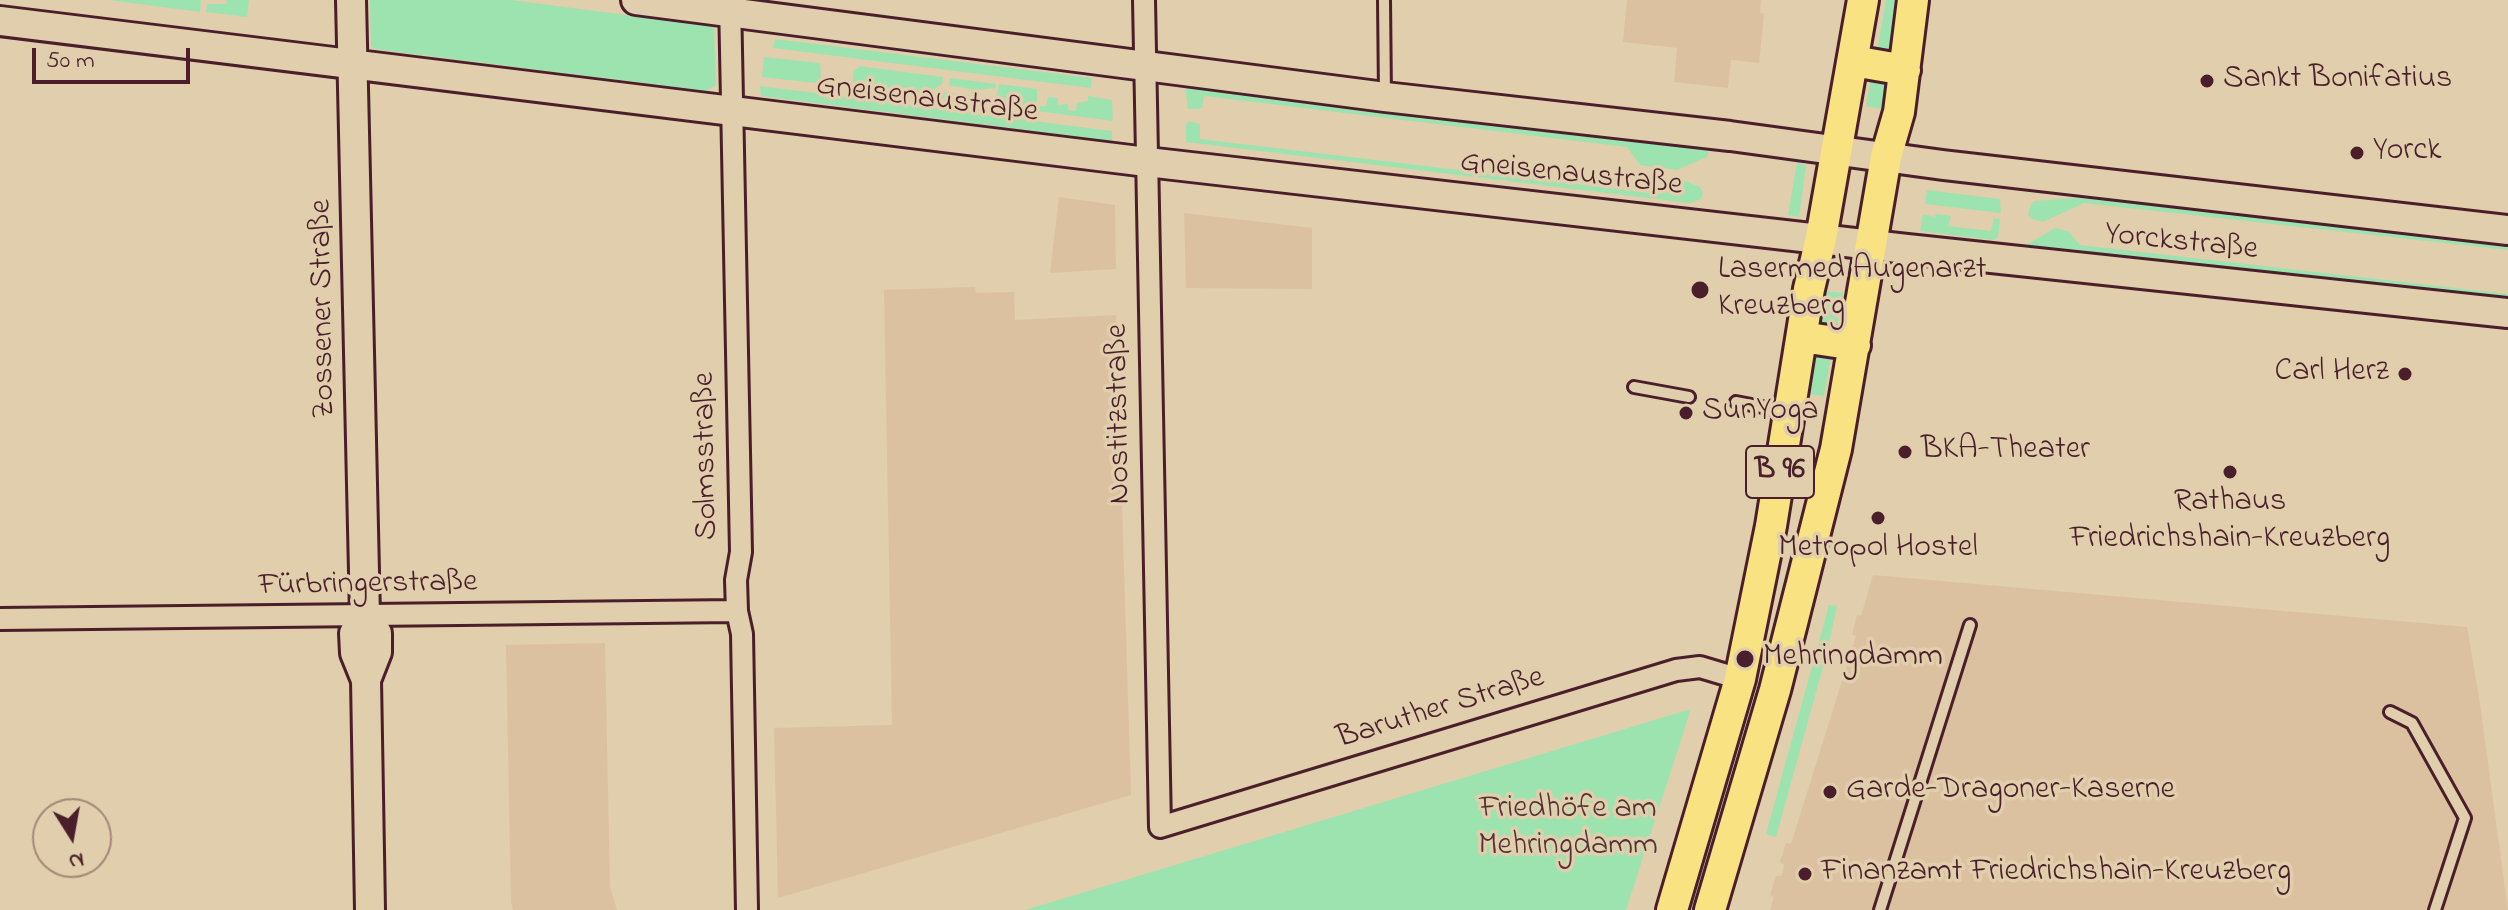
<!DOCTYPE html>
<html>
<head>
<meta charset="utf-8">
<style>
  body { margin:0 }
  #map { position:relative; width:2508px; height:910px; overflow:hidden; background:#e0ceac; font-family:"Indie Flower",sans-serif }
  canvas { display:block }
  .north { position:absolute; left:32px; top:798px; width:80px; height:80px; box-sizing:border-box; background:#e0ceac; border:2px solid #a48878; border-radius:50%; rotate:169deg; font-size:22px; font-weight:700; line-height:32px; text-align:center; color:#4a1f2b }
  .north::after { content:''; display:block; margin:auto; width:28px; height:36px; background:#4a1f2b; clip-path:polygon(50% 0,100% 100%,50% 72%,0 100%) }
  .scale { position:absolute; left:32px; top:48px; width:158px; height:36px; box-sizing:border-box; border:4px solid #4a1f2b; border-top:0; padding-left:10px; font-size:24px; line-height:28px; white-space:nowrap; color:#4a1f2b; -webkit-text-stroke:6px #e0ceac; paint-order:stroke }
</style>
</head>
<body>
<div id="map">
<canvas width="2508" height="910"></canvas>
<div class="north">N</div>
<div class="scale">50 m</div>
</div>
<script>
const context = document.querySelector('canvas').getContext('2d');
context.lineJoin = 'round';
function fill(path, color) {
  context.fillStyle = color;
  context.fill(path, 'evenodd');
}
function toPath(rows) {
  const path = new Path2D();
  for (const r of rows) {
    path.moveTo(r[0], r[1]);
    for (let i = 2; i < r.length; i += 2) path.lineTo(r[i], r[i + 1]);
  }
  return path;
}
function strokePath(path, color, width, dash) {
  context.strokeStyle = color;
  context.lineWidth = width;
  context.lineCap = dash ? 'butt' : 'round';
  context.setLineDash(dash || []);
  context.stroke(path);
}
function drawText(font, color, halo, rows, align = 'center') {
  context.font = font + ' "Indie Flower",sans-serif';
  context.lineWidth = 7;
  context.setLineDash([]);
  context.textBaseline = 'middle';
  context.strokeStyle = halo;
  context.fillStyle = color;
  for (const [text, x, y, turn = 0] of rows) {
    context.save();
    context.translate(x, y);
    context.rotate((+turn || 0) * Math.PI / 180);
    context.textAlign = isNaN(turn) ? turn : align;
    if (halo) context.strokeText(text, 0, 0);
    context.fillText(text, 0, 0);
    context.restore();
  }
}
const built = toPath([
  [1627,0,1761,0,1760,13,1764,14,1759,63,1731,60,1728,88,1674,82,1677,48,1623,42],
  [1059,197,1115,205,1116,269,1050,273],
  [1184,213,1312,228,1312,289,1186,288],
  [975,287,976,293,1014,292,1015,320,1116,315,1131,795,778,898,774,728,892,725,884,290],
  [1873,575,2467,627,2479,697,2508,910,1770,910,1774,897,1770,895,1776,876,1781,876,1783,871,1784,865,1780,862,1786,843,1791,844,1856,636,1852,634,1857,615,1861,616],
  [605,643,610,887,617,910,513,910,511,902,506,645]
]);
const green = toPath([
  [109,0,201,0,200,12],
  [227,0,249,0,247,17,206,12,207,4,226,4],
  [370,0,511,0,711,26,714,28,716,85,706,91,374,49,371,46],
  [1886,0,1899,0,1892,53,1877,52],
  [775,39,1092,78,1091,88,773,48],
  [764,57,820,63,821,78,815,83,762,77],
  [859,66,943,77,942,84,929,92,927,96,852,87,854,69,858,69],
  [950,78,996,84,995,88,975,90,949,85],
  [1871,79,1887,82,1883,109,1866,106],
  [999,84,1037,89,1037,102,1035,105,1029,104,1028,109,995,105],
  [1185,85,1640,141,1706,150,1709,153,1707,157,1677,170,1640,165,1627,147,1204,96,1202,108,1188,109],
  [760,86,1112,131,1112,141,761,96],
  [937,91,991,98,990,105,933,97],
  [1088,96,1112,100,1113,121,1037,111,1038,106,1046,106,1048,97,1058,98,1058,105,1068,104,1068,110,1076,111,1077,103,1088,101],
  [1189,121,1200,124,1200,139,1659,194,1679,181,1686,181,1700,187,1703,192,1701,199,1690,203,1186,142,1186,125],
  [1797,163,1806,165,1799,217,1788,215],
  [1927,190,2000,199,2001,213,1925,204],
  [2084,197,2508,244,2508,250,2084,203,2043,222,2030,218,2028,214,2031,204,2035,201],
  [1923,214,1935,217,1936,214,1951,216,1948,226,1991,231,1994,218,2000,219,1998,237,1993,240,1920,231],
  [2055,228,2068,231,2080,245,2508,294,2508,300,2026,245],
  [1825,291,1843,293,1838,326,1820,323],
  [1815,355,1831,357,1824,396,1809,394],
  [1829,605,1837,606,1826,656,1776,837,1766,834],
  [1691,709,1626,910,1025,910,1142,875]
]);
const lane = toPath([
  [1384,0,1385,95],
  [1634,387,1689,397],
  [1736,402,1788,412],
  [2390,712,2412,723,2465,818,2435,910],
  [1880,910,1970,625]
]);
const street = toPath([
  [730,0,741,552,736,580,737,611,742,634,747,910],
  [1144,0,1160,827,1676,670,1700,667,1740,679],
  [0,619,737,611]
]);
const secondary = toPath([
  [351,0,365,616,377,633,377,652,366,680],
  [636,0,1385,97,1730,136,1943,165,2508,230],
  [0,21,1147,162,1907,249,2508,313],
  [365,616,354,633,355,653,366,680,370,910]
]);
const primary = toPath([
  [1853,61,1905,70],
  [1802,337,1855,345],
  [1672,910,1740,679,1771,526,1809,289,1821,238,1863,0],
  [1710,910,1775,690,1836,449,1886,157,1899,112,1913,0]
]);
const markers = [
  [2207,81,8,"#4a1f2b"],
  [2357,153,8,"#4a1f2b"],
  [1700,290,10,"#4a1f2b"],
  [2405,374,8,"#4a1f2b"],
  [1686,413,8,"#4a1f2b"],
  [1905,452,8,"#4a1f2b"],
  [2230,472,8,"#4a1f2b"],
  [1878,518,8,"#4a1f2b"],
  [1745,659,10,"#4a1f2b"],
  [1830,792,8,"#4a1f2b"],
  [1805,874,8,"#4a1f2b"]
];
const shields = [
  [1780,472,68]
];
const shieldNames = [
  ["B 96",1780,472]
];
const poiNames = [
  ["Sankt Bonifatius",2223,81],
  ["Yorck",2373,153],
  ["Lasermed Augenarzt",1718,272],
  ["Kreuzberg",1718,309],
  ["Carl Herz",2389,374,"right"],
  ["SunYoga",1702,413],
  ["BKA-Theater",1921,452],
  ["Rathaus",2230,504,"center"],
  ["Friedrichshain-Kreuzberg",2230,541,"center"],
  ["Metropol Hostel",1878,550,"center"],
  ["Mehringdamm",1763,659],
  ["Garde-Dragoner-Kaserne",1846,792],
  ["Finanzamt Friedrichshain-Kreuzberg",1821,874]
];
const streetNames = [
  ["Gneisenaustraße",927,101,7],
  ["Gneisenaustraße",1571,176,6],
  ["Yorckstraße",2181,244,6],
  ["Zossener Straße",325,309,-91],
  ["Nostitzstraße",1121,414,-91],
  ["Solmsstraße",708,456,-91],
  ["Fürbringerstraße",368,586,-1],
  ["Baruther Straße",1441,710,-17]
];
const parkNames = [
  ["Friedhöfe am",1568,811],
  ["Mehringdamm",1568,848]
];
fill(built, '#dcc1a1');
fill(green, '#9de3b0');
strokePath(lane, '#4a1f2b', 16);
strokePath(street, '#4a1f2b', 26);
strokePath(secondary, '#4a1f2b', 34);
strokePath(primary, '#4a1f2b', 36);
strokePath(lane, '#e0ceac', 10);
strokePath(street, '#e0ceac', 20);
strokePath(secondary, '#e0ceac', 28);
strokePath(primary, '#f8e281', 30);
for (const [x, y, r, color] of markers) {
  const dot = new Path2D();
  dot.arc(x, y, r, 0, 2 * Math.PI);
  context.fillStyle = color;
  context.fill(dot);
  strokePath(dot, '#e0ceac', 3);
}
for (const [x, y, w] of shields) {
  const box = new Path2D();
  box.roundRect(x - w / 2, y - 26, w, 52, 6);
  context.fillStyle = '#e0ceac';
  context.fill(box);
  strokePath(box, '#4a1f2b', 2);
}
drawText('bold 30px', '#4a1f2b', null, shieldNames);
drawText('32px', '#4a1f2b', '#e0ceac', poiNames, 'left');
drawText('32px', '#4a1f2b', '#e0ceac', streetNames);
drawText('32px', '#523338', '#e0ceac', parkNames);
</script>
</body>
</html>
